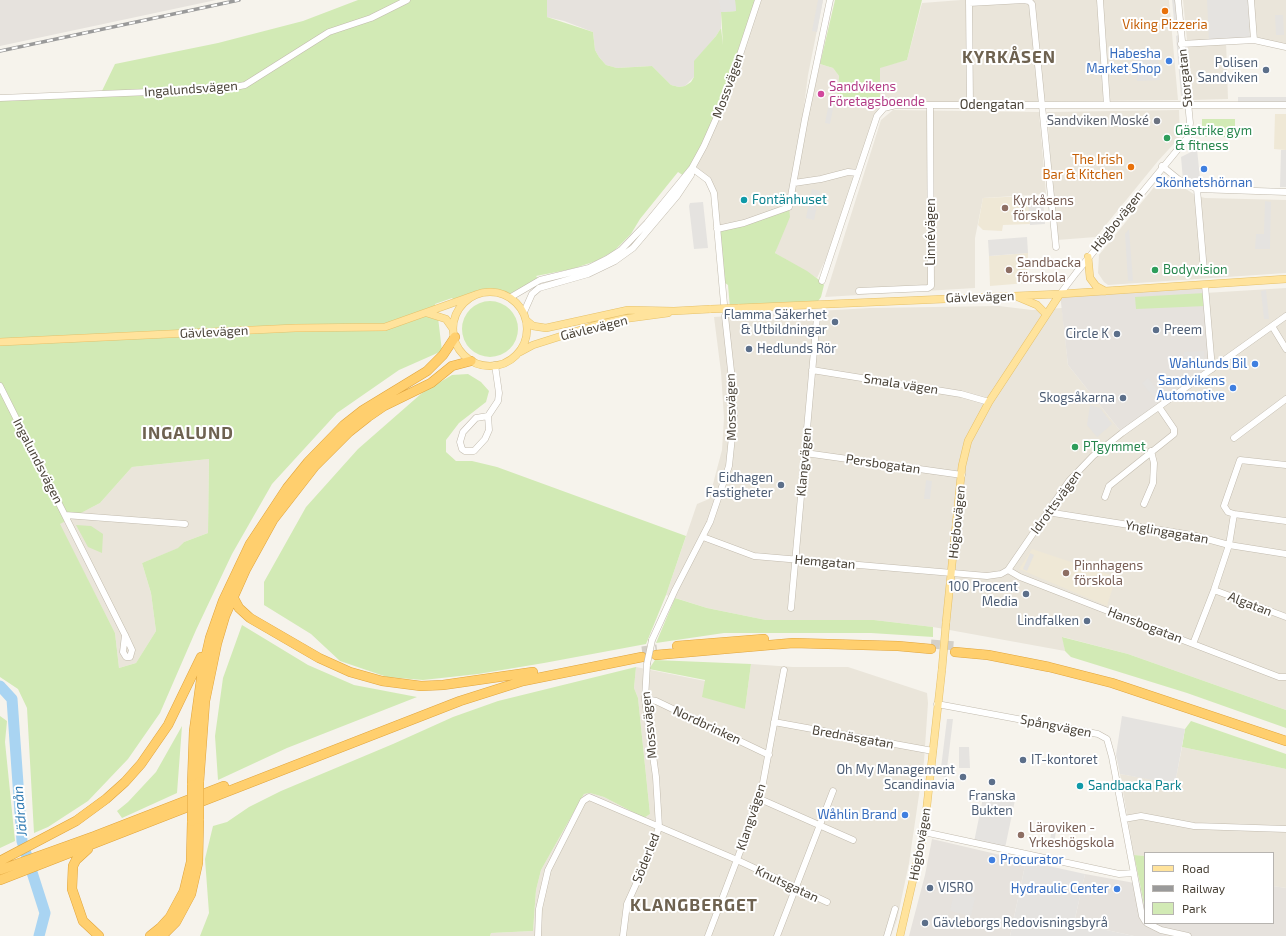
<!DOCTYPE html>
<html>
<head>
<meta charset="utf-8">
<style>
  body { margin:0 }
  #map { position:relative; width:1286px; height:936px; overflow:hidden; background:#f6f3ec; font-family:"Exo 2",sans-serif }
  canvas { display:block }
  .legend { position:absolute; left:1144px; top:852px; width:130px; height:72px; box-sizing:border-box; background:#fff; border:1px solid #b7b4b0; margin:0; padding:5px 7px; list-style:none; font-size:12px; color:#4b4439 }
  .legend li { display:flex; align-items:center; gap:8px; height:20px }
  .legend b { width:20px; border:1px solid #b7b4b0 }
</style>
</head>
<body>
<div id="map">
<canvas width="1286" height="936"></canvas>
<ul class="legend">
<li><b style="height:5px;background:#ffe39c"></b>Road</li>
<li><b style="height:5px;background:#9a9a9a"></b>Railway</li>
<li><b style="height:11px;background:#d2eab5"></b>Park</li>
</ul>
</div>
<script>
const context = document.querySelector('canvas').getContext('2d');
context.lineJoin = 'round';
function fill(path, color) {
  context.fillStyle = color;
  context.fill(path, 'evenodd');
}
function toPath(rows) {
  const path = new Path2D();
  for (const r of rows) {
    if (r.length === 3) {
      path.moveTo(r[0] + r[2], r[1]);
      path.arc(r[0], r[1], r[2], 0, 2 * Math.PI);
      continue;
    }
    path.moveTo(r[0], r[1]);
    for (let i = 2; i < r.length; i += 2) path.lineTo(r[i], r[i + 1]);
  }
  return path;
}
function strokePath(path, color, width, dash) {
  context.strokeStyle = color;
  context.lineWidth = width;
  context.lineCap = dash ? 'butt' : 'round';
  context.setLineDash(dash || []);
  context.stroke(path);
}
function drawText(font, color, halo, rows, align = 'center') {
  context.font = font + ' "Exo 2",sans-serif';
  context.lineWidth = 4;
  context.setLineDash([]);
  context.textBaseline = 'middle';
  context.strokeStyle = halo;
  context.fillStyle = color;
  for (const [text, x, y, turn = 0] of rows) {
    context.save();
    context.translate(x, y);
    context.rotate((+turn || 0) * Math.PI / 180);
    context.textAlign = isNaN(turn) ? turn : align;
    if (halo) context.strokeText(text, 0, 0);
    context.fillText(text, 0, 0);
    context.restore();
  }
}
const residential = toPath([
  [760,0,823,0,808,75,795,176,820,64,833,68,839,76,837,96,878,102,880,111,842,223,817,278,775,253,778,244,717,229,711,186,692,168],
  [961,0,1169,0,1178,100,933,103,880,102,880,67,907,60,922,3],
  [1183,0,1286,0,1286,46,1265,41,1226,41,1228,99,1193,100],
  [893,110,1039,112,1046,194,983,198,975,238,975,288,825,297,881,120],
  [1179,110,1180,137,1158,161,1096,237,1057,240,1047,112],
  [1159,181,1172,188,1181,186,1197,196,1205,198,1286,200,1286,273,1108,285,1104,282,1098,273,1099,255],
  [1286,288,1286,710,1128,654,1063,637,1065,651,933,627,874,620,766,620,707,608,666,595,697,504,709,499,722,450,724,418,721,372,714,317,870,308,999,306,1032,310,1062,308,1068,365,1122,433,1205,293],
  [209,459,208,533,184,542,179,548,142,563,151,593,156,631,136,663,119,668,115,633,59,524,100,503,132,467],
  [751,664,793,667,848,667,927,693,928,703,924,761,909,863,897,920,891,936,490,936,491,933,533,931,536,890,541,870,584,794,590,793,604,797,644,818,650,814,638,698,634,688,636,667,705,681,745,709],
  [1182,747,1286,769,1286,888,1273,886,1273,853,1145,853,1145,856,1134,855,1120,774,1175,783]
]);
const industrial = toPath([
  [0,0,216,0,0,46],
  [547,0,746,0,736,11,721,12,721,28,716,36,695,61,694,77,685,86,679,87,671,85,652,66,617,68,606,65,599,57,595,50,593,32,564,21,547,17],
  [1205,285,1212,369,1122,433,1068,365,1060,294],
  [932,839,1026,861,1010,936,909,936,925,875],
  [1085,874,1140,884,1145,910,1145,923,1273,923,1273,886,1286,888,1286,936,1134,936,1074,923]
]);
const education = toPath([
  [1275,114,1286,114,1286,150,1274,149],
  [1028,196,1030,224,1003,225,1002,231,983,230,978,225,983,198],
  [1028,253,1027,283,990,286,989,256],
  [1032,549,1116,577,1107,606,1019,569]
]);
const green = toPath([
  [358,0,547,0,547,17,593,32,595,50,599,57,606,65,617,68,652,66,671,85,679,87,685,86,691,82,694,77,694,61,716,36,721,28,723,45,721,12,736,11,735,0,758,0,712,130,684,176,678,172,640,219,631,234,614,251,596,261,572,269,536,276,540,280,511,297,503,293,489,292,455,301,452,298,435,304,437,309,442,351,399,370,337,413,272,484,232,554,196,630,160,713,128,759,88,801,48,827,34,833,27,708,18,689,0,677,0,98,100,95,115,64,218,43,303,21],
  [209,459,208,533,184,542,178,548,142,563,151,593,156,631,136,663,119,668,115,633,60,524,100,503,132,467],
  [835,0,922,0,907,60,880,68,880,102,837,96,839,76,833,68,820,64],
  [1202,119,1235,119,1235,137,1202,137],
  [789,207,790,217,775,253,807,271,822,282,824,285,821,297,816,304,730,308,728,285,722,281,717,229],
  [1205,293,1206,306,1136,309,1135,297],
  [490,329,28],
  [468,374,481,382,489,391,486,402,459,423,446,440,446,452,456,461,472,461,497,467,686,536,666,595,646,644,544,663,478,674,423,680,387,677,340,661,311,634,264,605,264,582,306,507,358,449,422,393,452,375],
  [76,525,91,526,103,534,102,553,88,547],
  [675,598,707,608,766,620,874,620,933,627,933,637,871,633,724,633,656,643],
  [242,625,308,665,354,685,417,697,287,748,218,780,215,736,223,678],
  [1062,637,1128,654,1286,710,1286,728,1187,693,1071,657,1065,651],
  [655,660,751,664,745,709,702,697,705,680,649,669],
  [636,667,634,688,638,698,650,814,644,818,604,797,590,793,584,794,541,870,536,890,533,931,491,933,490,936,200,936,209,913,205,859,213,826,227,822,249,807,281,791,393,744,453,717,498,701],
  [0,716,7,721,5,742,15,841,0,848],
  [1191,721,1286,754,1286,769,1182,747,1185,729],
  [182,726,177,793,122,818,117,811,128,802,156,772],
  [1134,855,1145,856,1145,910,1140,884]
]);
const parking = toPath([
  [719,0,735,0,736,11,721,12],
  [818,0,823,0,817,32,812,31],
  [1172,0,1175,0,1177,30,1175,30],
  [1207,0,1248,0,1250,39,1209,41],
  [1275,15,1283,15,1284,35,1276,35],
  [1178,35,1184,95,1181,96,1176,36],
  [1158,59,1160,80,1137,81,1136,60],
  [1238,97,1286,97,1286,103,1238,102],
  [829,103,834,104,830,124,825,123],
  [1197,149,1200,178,1183,180,1181,157],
  [1281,150,1286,150,1286,187,1280,187],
  [812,189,820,191,814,220,806,218],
  [1043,200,1045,224,1030,225,1028,201],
  [1265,201,1271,202,1270,249,1255,249,1256,234,1264,234],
  [703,202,708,248,694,249,689,206,690,203],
  [1129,229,1133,281,1128,281,1125,234],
  [1027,237,1028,253,989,256,988,240],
  [1266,290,1269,319,1264,319,1261,291],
  [1204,351,1204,359,1184,360,1184,352],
  [1148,378,1161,394,1155,399,1142,383],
  [1090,405,1100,408,1112,424,1097,437,1087,425],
  [926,480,932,481,930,499,924,499],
  [1030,553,1034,555,1027,571,1023,569],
  [1122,716,1185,729,1175,784,1120,774,1116,755],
  [947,719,953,719,946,777,940,776],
  [959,747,969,747,970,768,959,768],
  [984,793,1015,800,1005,848,974,842],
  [1052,829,1056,830,1054,846,1049,845],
  [1026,861,1085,874,1074,923,1134,936,1010,936],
  [954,893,975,897,971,916,950,911]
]);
const river = toPath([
  [0,686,12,699,22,841,45,913,39,936]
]);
const highwayTunnel = toPath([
  [931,644,957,646],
  [642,651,657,649]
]);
const minor = toPath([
  [969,0,970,105],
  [1100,0,1107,105],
  [1251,0,1254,40],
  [969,3,1024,0,1029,1,1032,4,1056,247],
  [1181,44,1254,40,1286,47],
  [0,98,225,89,245,85,329,32,371,18,407,0],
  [1162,166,1178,179,1197,189,1204,271],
  [692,168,708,180,714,193,724,304],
  [794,183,821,179,848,172,858,173],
  [1197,189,1286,192],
  [717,229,744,223,789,207,805,119,830,0],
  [822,281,877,116,884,108,896,105,1286,105],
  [1205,285,1212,369],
  [859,291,928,288,931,286,930,105],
  [1060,294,1076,273,1188,137,1190,123,1178,0],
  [511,297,540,280,589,268,607,259,621,250,647,223,692,168,704,146,727,94,758,0],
  [524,312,532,294,539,288,588,274,615,261,633,248,677,196,691,175,692,168],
  [1272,326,1286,349],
  [812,370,961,394,989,402],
  [0,386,125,635,132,650,130,657,126,657,123,652,125,635],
  [488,416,489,430,485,439,474,451,465,451,462,449,460,442,463,432,476,418,488,416,498,401,499,393,495,365],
  [1234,438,1286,399],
  [805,453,962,475],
  [1286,465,1240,460,1224,506,1228,512,1234,514,1286,521],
  [1105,497,1109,486,1174,434,1174,429,1159,407],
  [1144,504,1153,483,1154,463,1151,451],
  [1047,512,1192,535,1229,545,1286,554],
  [65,515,185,524],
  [703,537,754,556,987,576,1001,574,1008,570,1069,481,1093,456,1122,433,1286,316],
  [1008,570,1020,577,1193,644,1279,677,1286,677],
  [1214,590,1286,617],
  [791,608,817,317],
  [652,640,675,590,710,522,729,466,734,417,733,389,725,316],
  [1193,644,1214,590,1229,545,1234,514],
  [645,699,656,701,769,755],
  [937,704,1098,734,1107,739,1112,757,1142,916,1145,921],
  [774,722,933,751],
  [760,799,853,840],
  [1124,819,1141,816,1194,826,1286,829],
  [924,832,1119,874,1134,873],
  [1147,923,1161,930,1188,936],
  [538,936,539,909,548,870,583,801,589,797,737,860,827,902],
  [623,936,627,904,651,851,659,827,656,777,645,699,647,664],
  [708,936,760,799,784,670],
  [777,936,833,791],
  [887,936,895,909]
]);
const major = toPath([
  [1088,257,1090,278,1096,286,1105,291],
  [490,329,37],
  [1018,297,1037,305,1046,314],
  [738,308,1060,294,1286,279],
  [427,313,446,319,453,329],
  [527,321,533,326,546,328,628,310,674,311,711,309],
  [0,342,295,328,385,327,478,294],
  [520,352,533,345,593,326,623,319,668,313],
  [946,623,962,466,968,441,989,402,1060,294],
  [900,936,924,832,942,669]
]);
const highway = toPath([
  [233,597,239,608,250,618,319,658,350,672,382,681,421,686,443,685,533,672],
  [677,646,764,639],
  [955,652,988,655,1049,667,1112,683,1286,741],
  [656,655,793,643,898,646,931,649],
  [199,782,205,701,217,643,225,616,246,569,273,520,315,466,349,432,368,417,384,406,431,383,452,366,471,361],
  [192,785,194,731,202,673,210,638,223,601,250,544,287,488,308,462,344,425,363,410,427,371,443,355,455,337],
  [88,849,76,860,73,866,72,889,83,921,99,936],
  [0,861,76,821,106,799,125,782,141,764,168,725,201,657],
  [0,870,95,836,224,786],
  [0,880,460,701,523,681,642,657],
  [150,936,160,928,170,917,184,891,191,862,192,821],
  [162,936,176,922,191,894,198,863,199,819]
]);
const rail = toPath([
  [0,51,239,0]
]);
const minorBridge = toPath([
  [647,664,652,640]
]);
const majorBridge = toPath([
  [711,309,738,308],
  [942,669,946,623]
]);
const highwayBridge = toPath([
  [199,819,199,782],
  [192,821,192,785]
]);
const markers = [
  [1165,11,4,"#e8710a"],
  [1169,61,4,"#3f7fe0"],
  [1266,70,4,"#5c6f8a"],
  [821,94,4,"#d1479c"],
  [1157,121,4,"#6b7280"],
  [1167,138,4,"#2e9e5b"],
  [1131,167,4,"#e8710a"],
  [1204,169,4,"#3f7fe0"],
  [744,200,4,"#0f9aa8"],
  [1005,208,4,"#8d6e63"],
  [1009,270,4,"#8d6e63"],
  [1155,270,4,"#2e9e5b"],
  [835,322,4,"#5c6f8a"],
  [1156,330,4,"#5c6f8a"],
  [1117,334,4,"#5c6f8a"],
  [749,349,4,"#5c6f8a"],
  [1255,364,4,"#3f7fe0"],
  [1233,388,4,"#3f7fe0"],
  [1123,398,4,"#5c6f8a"],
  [1075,447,4,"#2e9e5b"],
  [781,485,4,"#5c6f8a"],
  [1066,573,4,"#8d6e63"],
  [1026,594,4,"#5c6f8a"],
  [1087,621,4,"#5c6f8a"],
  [1023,760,4,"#5c6f8a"],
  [963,777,4,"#5c6f8a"],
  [992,782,4,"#5c6f8a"],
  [1080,786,4,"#0f9aa8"],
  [905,815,4,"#3f7fe0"],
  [1021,835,4,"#8d6e63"],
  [992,860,4,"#3f7fe0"],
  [930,888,4,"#5c6f8a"],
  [1117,889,4,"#3f7fe0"],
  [925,923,4,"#5c6f8a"]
];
const foodNames = [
  ["Viking Pizzeria",1165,25],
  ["The Irish",1123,160,"right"],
  ["Bar & Kitchen",1123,175,"right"]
];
const shopNames = [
  ["Habesha",1161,54],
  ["Market Shop",1161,69],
  ["Skönhetshörnan",1204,183,"center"],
  ["Wahlunds Bil",1247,364],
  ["Sandvikens",1225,381],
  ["Automotive",1225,396],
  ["Wåhlin Brand",897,815],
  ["Procurator",1000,860,"left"],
  ["Hydraulic Center",1109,889]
];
const serviceNames = [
  ["Polisen",1258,63],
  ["Sandviken",1258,78],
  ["Flamma Säkerhet",827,315],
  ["& Utbildningar",827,330],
  ["Preem",1164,330,"left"],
  ["Circle K",1109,334],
  ["Hedlunds Rör",757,349,"left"],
  ["Skogsåkarna",1115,398],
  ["Eidhagen",773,478],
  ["Fastigheter",773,493],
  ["100 Procent",1018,587],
  ["Media",1018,602],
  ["Lindfalken",1079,621],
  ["IT-kontoret",1031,760,"left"],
  ["Oh My Management",955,770],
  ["Scandinavia",955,785],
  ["Franska",992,796,"center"],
  ["Bukten",992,811,"center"],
  ["VISRO",938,888,"left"],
  ["Gävleborgs Redovisningsbyrå",933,923,"left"]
];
const streetNames = [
  ["Storgatan",1185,78,-96],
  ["Mossvägen",728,86,-70],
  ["Ingalundsvägen",191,89,-4],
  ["Odengatan",992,105],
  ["Högbovägen",1117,221,-51],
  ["Linnévägen",931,232,-90],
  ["Gävlevägen",980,297,-2],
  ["Gävlevägen",594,328,-14],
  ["Gävlevägen",214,332,-3],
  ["Smala vägen",901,384,9],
  ["Mossvägen",731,407,-91],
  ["Ingalundsvägen",38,461,63],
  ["Klangvägen",804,462,-85],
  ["Persbogatan",883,464,8],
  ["Idrottsvägen",1056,502,-54],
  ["Högbovägen",957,522,-84],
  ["Ynglingagatan",1167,532,10],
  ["Hemgatan",825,562,5],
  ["Algatan",1250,604,21],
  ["Hansbogatan",1145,625,21],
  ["Mossvägen",649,725,-96],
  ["Nordbrinken",707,725,25],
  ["Spångvägen",1056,726,11],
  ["Brednäsgatan",853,737,10],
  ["Klangvägen",751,817,-72],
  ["Högbovägen",920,844,-80],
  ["Söderled",646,858,-68],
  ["Knutsgatan",787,884,25]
];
const hotelNames = [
  ["Sandvikens",829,87],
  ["Företagsboende",829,102]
];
const worshipNames = [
  ["Sandviken Moské",1149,121]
];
const leisureNames = [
  ["Gästrike gym",1175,131],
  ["& fitness",1175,146],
  ["Bodyvision",1163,270],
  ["PTgymmet",1083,447]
];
const cultureNames = [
  ["Fontänhuset",752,200],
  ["Sandbacka Park",1088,786]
];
const educationNames = [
  ["Kyrkåsens",1013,201],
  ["förskola",1013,216],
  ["Sandbacka",1017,263],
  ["förskola",1017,278],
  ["Pinnhagens",1074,566],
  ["förskola",1074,581],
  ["Läroviken -",1029,828],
  ["Yrkeshögskola",1029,843]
];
const waterNames = [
  ["Jädraån",20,811,-95]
];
const districtNames = [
  ["KYRKÅSEN",1009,57],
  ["INGALUND",188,433],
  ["KLANGBERGET",694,905]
];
fill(residential, '#eae5da');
fill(industrial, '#e6e2dd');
fill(education, '#efe8d6');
fill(green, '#d2eab5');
fill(parking, '#e5e3e0');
strokePath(river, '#a9d4f2', 11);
strokePath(highwayTunnel, '#d4d0c8', 9, [9, 4.5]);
strokePath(minor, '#c2bbae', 7);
strokePath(major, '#e6c16a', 8);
strokePath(highway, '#e0a43c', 10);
strokePath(minor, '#fff', 6);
strokePath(major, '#ffe39c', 7);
strokePath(highway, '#ffcf6e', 9);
strokePath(rail, '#9a9a9a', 3.5);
strokePath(rail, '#fff', 2, [6]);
strokePath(minorBridge, '#c2bbae', 7, []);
strokePath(majorBridge, '#e6c16a', 8, []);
strokePath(highwayBridge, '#e0a43c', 10, []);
strokePath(minorBridge, '#fff', 6);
strokePath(majorBridge, '#ffe39c', 7);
strokePath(highwayBridge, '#ffcf6e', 9);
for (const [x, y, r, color] of markers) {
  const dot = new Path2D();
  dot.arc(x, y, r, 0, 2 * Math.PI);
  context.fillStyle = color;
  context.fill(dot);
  strokePath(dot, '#fff', 1.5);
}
drawText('13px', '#c56008', '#fff', foodNames);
drawText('13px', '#366cbe', '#fff', shopNames, 'right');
drawText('13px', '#4e5e75', '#fff', serviceNames, 'right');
drawText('13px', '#4b4439', '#fff', streetNames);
drawText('13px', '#b23c85', '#fff', hotelNames, 'left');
drawText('13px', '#5b616d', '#fff', worshipNames, 'right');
drawText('13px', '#27864d', '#fff', leisureNames, 'left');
drawText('13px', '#0d838f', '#fff', cultureNames, 'left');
drawText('13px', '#785e54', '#fff', educationNames, 'left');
drawText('italic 14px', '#2e7ab2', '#fff', waterNames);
context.letterSpacing = '1px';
drawText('bold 17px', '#6e6250', '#fff', districtNames);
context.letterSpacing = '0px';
</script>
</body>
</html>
